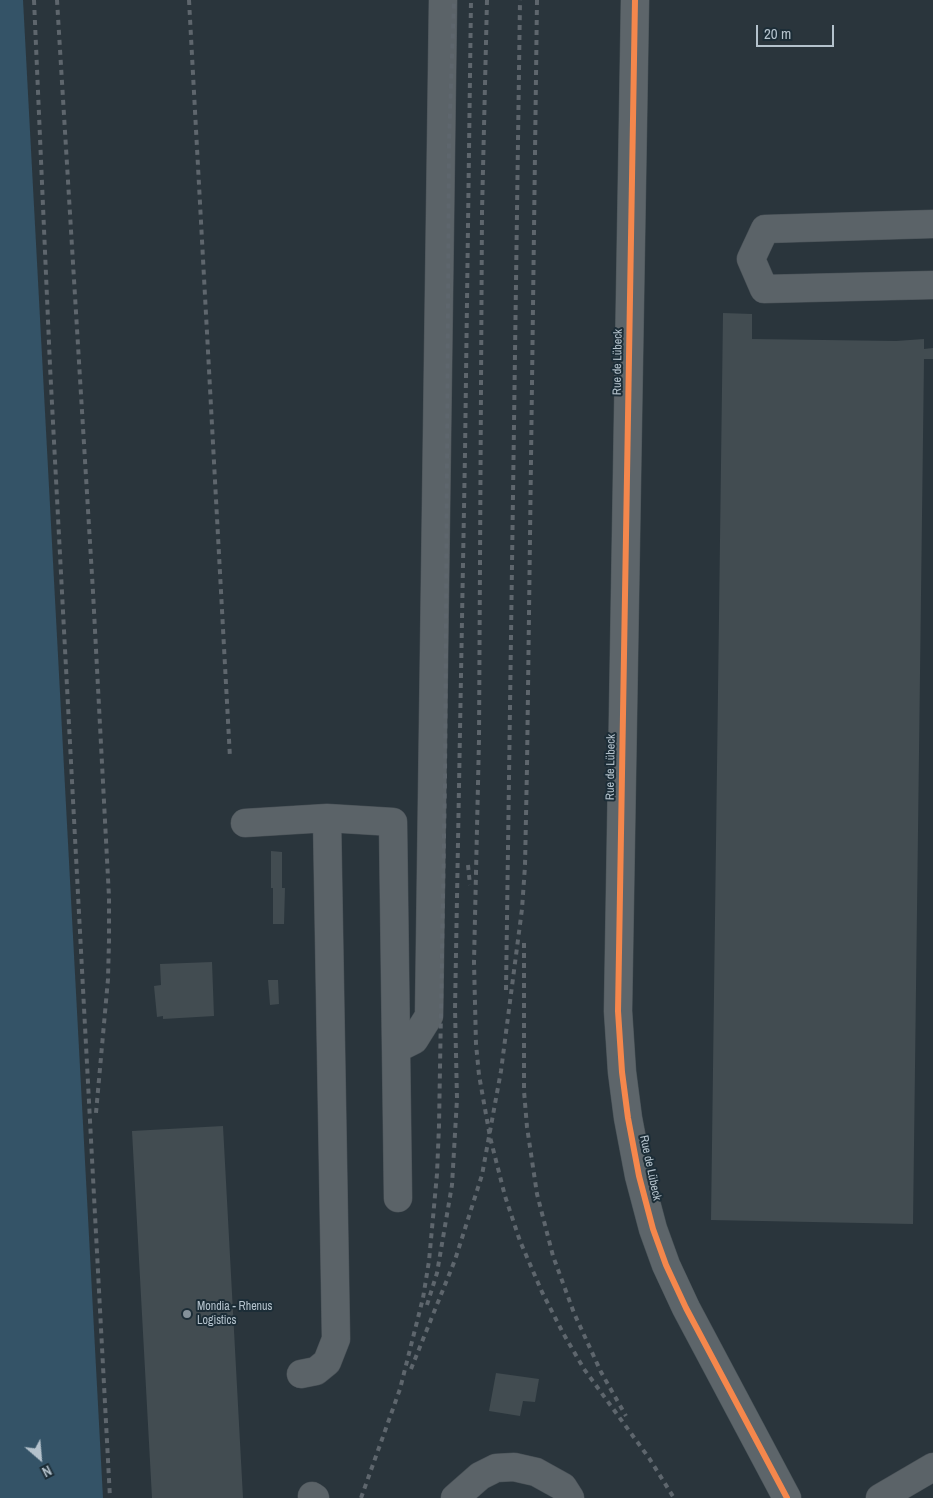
<!DOCTYPE html>
<html>
<head>
<meta charset="utf-8">
<style>
  body { margin:0 }
  #map { position:relative; width:933px; height:1498px; overflow:hidden; background:#2a353c; font-family:"Archivo Narrow",sans-serif }
  canvas { display:block }
  .north { position:absolute; left:15px; top:1433px; width:50px; height:50px; -webkit-text-stroke:4px #1c2d37; paint-order:stroke; rotate:153deg; font-size:14px; font-weight:700; line-height:20px; text-align:center; color:#b4c2cc }
  .north::after { content:''; display:block; margin:auto; width:18px; height:22px; background:#b4c2cc; clip-path:polygon(50% 0,100% 100%,50% 72%,0 100%) }
  .scale { position:absolute; left:756px; top:25px; width:78px; height:22px; box-sizing:border-box; border:2px solid #b4c2cc; border-top:0; padding-left:6px; font-size:15px; line-height:18px; white-space:nowrap; color:#b4c2cc; -webkit-text-stroke:4px #1c2d37; paint-order:stroke }
</style>
</head>
<body>
<div id="map">
<canvas width="933" height="1498"></canvas>
<div class="north">N</div>
<div class="scale">20 m</div>
</div>
<script>
const context = document.querySelector('canvas').getContext('2d');
context.lineJoin = 'round';
function fill(path, color) {
  context.fillStyle = color;
  context.fill(path, 'evenodd');
}
function toPath(rows) {
  const path = new Path2D();
  for (const r of rows) {
    path.moveTo(r[0], r[1]);
    for (let i = 2; i < r.length; i += 2) path.lineTo(r[i], r[i + 1]);
  }
  return path;
}
function strokePath(path, color, width, dash) {
  context.strokeStyle = color;
  context.lineWidth = width;
  context.lineCap = dash ? 'butt' : 'round';
  context.setLineDash(dash || []);
  context.stroke(path);
}
function drawText(font, color, halo, rows, align = 'center') {
  context.font = font + ' "Archivo Narrow",sans-serif';
  context.lineWidth = 4;
  context.setLineDash([]);
  context.textBaseline = 'middle';
  context.strokeStyle = halo;
  context.fillStyle = color;
  for (const [text, x, y, turn = 0] of rows) {
    context.save();
    context.translate(x, y);
    context.rotate((+turn || 0) * Math.PI / 180);
    context.textAlign = isNaN(turn) ? turn : align;
    if (halo) context.strokeText(text, 0, 0);
    context.fillText(text, 0, 0);
    context.restore();
  }
}
const water = toPath([
  [0,0,23,0,103,1498,0,1498]
]);
const building = toPath([
  [723,313,752,314,752,339,896,341,924,339,924,349,933,348,933,359,924,359,913,1224,711,1220],
  [271,851,282,852,282,888,285,888,284,924,273,924,273,888,271,888],
  [212,962,214,1016,163,1019,163,1016,157,1017,154,986,161,985,160,964],
  [268,980,278,980,279,1004,270,1005],
  [223,1126,243,1498,152,1498,132,1131],
  [496,1373,539,1379,535,1402,523,1401,520,1416,489,1411]
]);
const minor = toPath([
  [933,224,765,229,751,259,764,289,933,285],
  [327,818,393,822,398,1198],
  [245,823,327,818,336,1339,327,1362,316,1371,301,1374],
  [396,1049,414,1040,429,1016,443,0],
  [312,1496,315,1498],
  [455,1498,480,1476,496,1468,514,1467,536,1472,563,1487,570,1498],
  [880,1498,933,1467]
]);
const major = toPath([
  [635,0,618,1011,622,1072,628,1118,639,1176,653,1229,666,1265,686,1308,787,1498]
]);
const rail = toPath([
  [34,0,50,366,110,1498],
  [57,0,93,592,109,897,109,941,108,979,96,1113],
  [189,0,230,758],
  [487,0,482,212,479,739,474,962,476,1044,479,1075,490,1137,505,1196,520,1241,542,1292,563,1333,584,1369,649,1458,674,1498],
  [468,865,470,885],
  [524,943,524,1091,527,1127,537,1194,553,1256,574,1313,601,1372,626,1416],
  [506,990,520,0],
  [427,1305,437,1273,452,1185,457,1099,455,1009,465,453,471,0],
  [411,1369,455,1260,482,1175,501,1071,522,909,525,866,527,767,537,0],
  [361,1498,400,1389,423,1298,429,1261,437,1174,439,1126,445,778,449,142,454,0]
]);
const cycleway = toPath([
  [635,0,618,1011,622,1072,628,1118,639,1176,653,1229,666,1265,686,1308,787,1498]
]);
const markers = [
  [187,1314,5,"#84919a"]
];
const streetNames = [
  ["Rue de Lübeck",618,362,-89],
  ["Rue de Lübeck",611,767,-89],
  ["Rue de Lübeck",650,1168,78]
];
const poiNames = [
  ["Mondia - Rhenus",197,1307],
  ["Logistics",197,1321]
];
fill(water, '#345367');
fill(building, '#424c51');
strokePath(minor, '#485056', 29);
strokePath(major, '#485257', 29);
strokePath(minor, '#5b6368', 28);
strokePath(major, '#5d656a', 28);
strokePath(rail, '#5e666d', 4, [5, 5]);
strokePath(cycleway, '#f5874c', 6);
for (const [x, y, r, color] of markers) {
  const dot = new Path2D();
  dot.arc(x, y, r, 0, 2 * Math.PI);
  context.fillStyle = color;
  context.fill(dot);
  strokePath(dot, '#1c2d37', 2);
}
drawText('12px', '#b4c2cc', '#1c2d37', streetNames);
drawText('12px', '#b4c2cc', '#1c2d37', poiNames, 'left');
</script>
</body>
</html>
